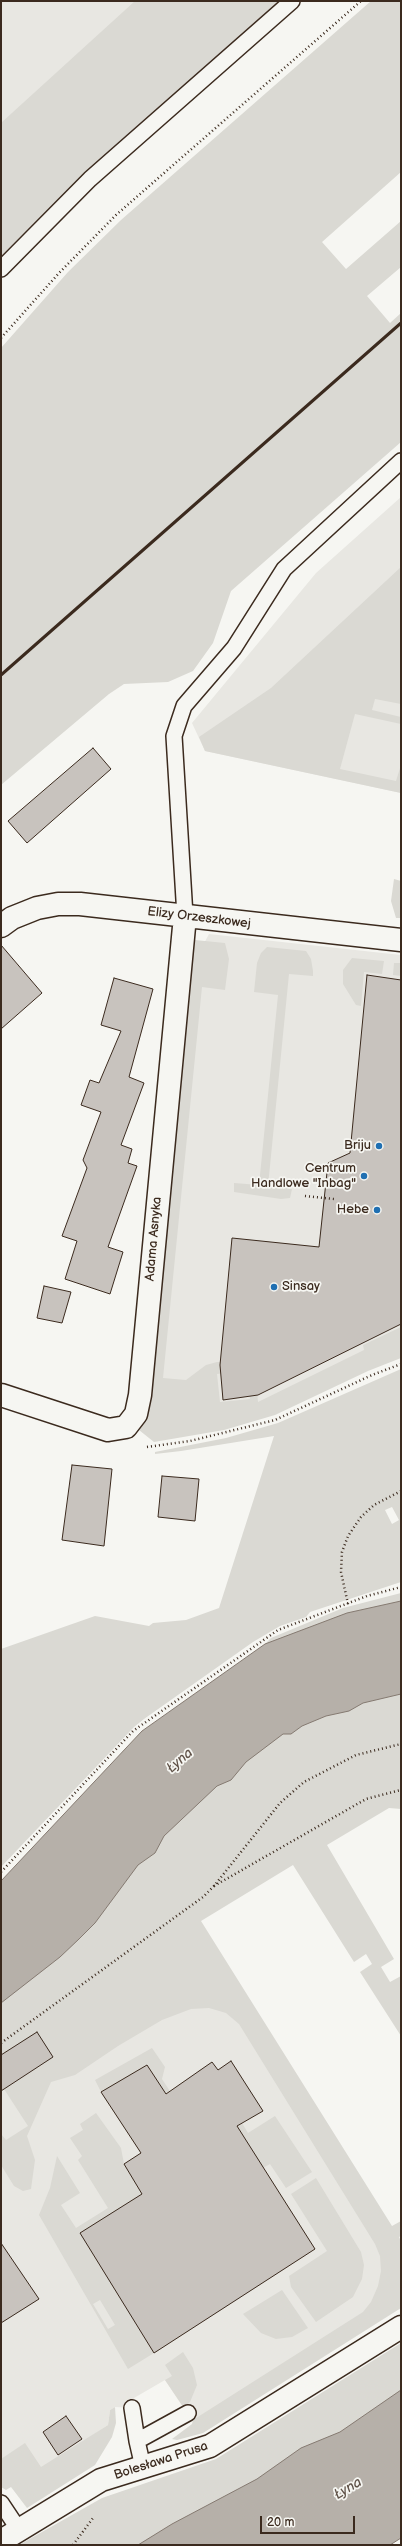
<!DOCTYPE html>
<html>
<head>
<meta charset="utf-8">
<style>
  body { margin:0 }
  #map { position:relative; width:402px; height:2546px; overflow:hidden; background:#f6f6f2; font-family:"Balsamiq Sans",sans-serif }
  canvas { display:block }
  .frame { position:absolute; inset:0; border:2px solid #3b2a1e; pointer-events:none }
  .scale { position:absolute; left:260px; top:2516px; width:95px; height:18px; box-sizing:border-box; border:2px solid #3b2a1e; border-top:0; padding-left:5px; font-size:12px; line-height:14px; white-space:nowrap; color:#3b2a1e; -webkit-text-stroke:3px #f6f6f2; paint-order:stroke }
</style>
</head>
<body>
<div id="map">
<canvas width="402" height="2546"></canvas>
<div class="frame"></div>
<div class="scale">20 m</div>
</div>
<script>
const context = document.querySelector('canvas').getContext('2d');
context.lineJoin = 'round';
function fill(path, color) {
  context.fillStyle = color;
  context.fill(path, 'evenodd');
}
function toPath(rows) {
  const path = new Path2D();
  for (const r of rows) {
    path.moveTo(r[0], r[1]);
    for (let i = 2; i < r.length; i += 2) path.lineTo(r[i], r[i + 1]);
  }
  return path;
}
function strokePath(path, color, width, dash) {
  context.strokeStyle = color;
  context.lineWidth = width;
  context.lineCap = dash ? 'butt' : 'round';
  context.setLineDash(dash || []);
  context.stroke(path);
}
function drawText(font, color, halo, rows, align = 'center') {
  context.font = font + ' "Balsamiq Sans",sans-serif';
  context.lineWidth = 3.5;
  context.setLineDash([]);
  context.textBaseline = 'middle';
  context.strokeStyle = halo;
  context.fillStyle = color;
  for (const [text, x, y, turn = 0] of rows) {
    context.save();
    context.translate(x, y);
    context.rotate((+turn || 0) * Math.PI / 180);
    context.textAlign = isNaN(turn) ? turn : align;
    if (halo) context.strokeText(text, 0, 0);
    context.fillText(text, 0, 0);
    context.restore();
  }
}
const built = toPath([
  [1,1,148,1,1,134],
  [401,497,401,793,205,751,192,723,316,573],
  [209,934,401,955,401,1346,254,1420,153,1435,200,951],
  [191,1927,381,2234,401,2301,194,2422,165,2380,134,2398,132,2408,115,2407,110,2410,108,2425,27,2479,1,2475,1,2055]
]);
const green = toPath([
  [135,1,283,1,88,172,33,225,1,260,1,123],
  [371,1,401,1,401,172,322,242,346,269,401,221,401,267,367,296,390,323,401,313,401,442,231,591,213,643,193,671,168,682,124,684,109,694,1,785,1,348,68,272,121,220],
  [401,567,401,704,375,699,372,710,401,717,401,724,355,714,340,769,396,781,401,765,401,793,205,751,199,737,271,688],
  [394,879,401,881,401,918,396,918,391,901],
  [195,940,225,943,229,959,225,990,202,987,163,1378,186,1380,206,1365,217,1362,245,1362,255,1371,258,1402,364,1350,363,1345,401,1327,401,1358,368,1371,275,1415,224,1430,154,1442,139,1430,147,1417,151,1353,192,946],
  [246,1370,250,1399,220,1402,217,1374],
  [267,947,306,951,311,959,313,971,313,976,289,974,268,1186,292,1189,290,1198,281,1199,234,1192,234,1183,259,1185,278,995,254,992,257,963,261,953],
  [352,958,384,961,382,974,364,972,361,1006,356,1005,343,984,343,970],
  [394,963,401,963,401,976,393,975],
  [401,1369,401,1582,310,1612,306,1617,280,1626,253,1642,144,1719,134,1727,1,1867,1,1649,95,1616,149,1626,153,1623,186,1620,219,1608,274,1436,181,1451,155,1454,155,1452,226,1438,278,1423],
  [392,1507,399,1520,392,1524,385,1510],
  [401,1593,401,1617,265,1644,271,1638,343,1608],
  [401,1674,401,1809,389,1808,327,1845,394,1959,381,1967,390,1982,401,1976,401,2036,360,1972,372,1964,366,1954,354,1962,293,1865,201,1921,392,2226,401,2221,401,2236,399,2237,401,2241,401,2308,203,2433,177,2440,172,2439,192,2424,193,2420,363,2312,371,2302,378,2286,381,2271,380,2256,375,2244,239,2024,226,2013,209,2008,191,2009,162,2020,118,2046,75,2075,51,2082,27,2136,35,2160,31,2189,23,2191,14,2186,1,2165,1,2134,6,2140,28,2126,4,2089,53,2057,37,2033,1,2055,1,1986,253,1739],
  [152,2048,165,2067,162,2079,194,2128,223,2110,198,2071,201,2069,237,2126,242,2123,248,2133,275,2116,312,2172,286,2188,270,2164,263,2168,202,2150,147,2065,101,2092,95,2080],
  [96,2113,121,2148,124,2164,139,2189,172,2201,131,2201,80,2233,154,2353,128,2369,39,2215,50,2188,57,2156,80,2193,61,2205,76,2228,108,2208,78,2160,82,2156,70,2138,83,2130,80,2124],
  [100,2300,115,2325,108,2329,93,2304],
  [316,2178,361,2252,364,2265,362,2279,353,2297,316,2322,291,2287,289,2276,327,2251,291,2194],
  [282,2290,308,2328,292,2337,276,2339,261,2333,243,2314],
  [401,2343,401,2410,158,2545,19,2545,102,2498,216,2459],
  [183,2352,193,2368,197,2385,190,2402,183,2407,165,2380,172,2376,165,2365],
  [115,2407,116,2423,112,2437,95,2465,27,2508,11,2487,6,2490,1,2487,1,2459,25,2443,41,2467,108,2425,110,2410]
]);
const water = toPath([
  [401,1601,401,1694,363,1703,349,1711,326,1716,302,1726,291,1734,283,1734,246,1762,231,1780,217,1786,164,1836,155,1853,138,1865,95,1923,79,1939,60,1957,1,2003,1,1881,142,1731,265,1644,347,1613,401,1601],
  [401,2390,401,2538,390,2545,138,2545,172,2524,257,2479,301,2448,340,2432,401,2390]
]);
const building = toPath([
  [93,748,111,769,27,843,8,821,93,748],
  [1,945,42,993,1,1029,1,945],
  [367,975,401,980,401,1324,258,1395,223,1400,220,1365,232,1238,319,1247,328,1163,350,1153,367,975],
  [114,978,153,989,129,1077,144,1083,121,1145,132,1149,128,1163,137,1166,108,1247,123,1252,110,1294,65,1279,77,1241,62,1236,87,1168,83,1160,101,1112,81,1105,90,1080,99,1083,121,1031,101,1025,114,978],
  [44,1286,71,1292,62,1323,37,1318,44,1286],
  [72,1465,112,1469,104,1546,62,1540,72,1465],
  [162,1476,199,1479,195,1521,158,1517,162,1476],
  [37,2032,53,2057,1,2091,1,2055,37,2032],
  [231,2061,263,2111,237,2126,315,2249,154,2353,80,2233,142,2194,124,2164,141,2153,101,2092,147,2065,166,2094,212,2062,218,2070,231,2061],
  [1,2243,39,2299,1,2323,1,2243],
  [66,2416,82,2439,58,2455,43,2432,66,2416]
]);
const path = toPath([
  [1,338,59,273,116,215,361,1],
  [305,1196,334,1199],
  [147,1447,190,1441,275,1420,372,1375,401,1364],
  [348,1604,341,1572,342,1552,348,1536,361,1517,374,1505,401,1491],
  [1,1872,133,1731,278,1630,367,1596,401,1587],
  [214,1886,366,1799,401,1790],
  [1,2043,203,1897,214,1886,280,1803,304,1782,356,1755,401,1744],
  [73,2545,93,2518]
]);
const lane = toPath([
  [1,269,90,179,292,1],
  [185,916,174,736,184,706,234,648,284,569,401,461],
  [132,2408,137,2441],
  [143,2467,137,2441,188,2413],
  [1,2503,19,2530]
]);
const street = toPath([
  [1,926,12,918,37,908,58,904,80,904,401,940],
  [1,1395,108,1430,126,1427,136,1414,140,1395,185,916],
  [1,2541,101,2480,210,2446,401,2327]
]);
const rail = toPath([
  [1,675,401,323]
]);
const markers = [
  [379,1146,4,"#1f6fb2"],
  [364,1176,4,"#1f6fb2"],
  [377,1210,4,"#1f6fb2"],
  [274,1287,4,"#1f6fb2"]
];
const streetNames = [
  ["Elizy Orzeszkowej",199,918,7],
  ["Adama Asnyka",154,1239,-85],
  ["Bolesława Prusa",161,2461,-18]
];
const poiNames = [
  ["Briju",371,1146],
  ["Centrum",356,1169],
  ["Handlowe \"Inbag\"",356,1184],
  ["Hebe",369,1210],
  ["Sinsay",282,1287,"left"]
];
const waterNames = [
  ["Łyna",180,1761,-41],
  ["Łyna",348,2489,-31]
];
fill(built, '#e8e7e2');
fill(green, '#dad9d3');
fill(water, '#b6b0a9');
strokePath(water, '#857a71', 1);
fill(building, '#c8c3be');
strokePath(building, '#3b2a1e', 1);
strokePath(lane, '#3b2a1e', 18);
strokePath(street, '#3b2a1e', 25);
strokePath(path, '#3b2a1e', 2.5, [1, 3]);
strokePath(lane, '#f6f6f2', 15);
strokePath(street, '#f6f6f2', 22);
strokePath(rail, '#3b2a1e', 3);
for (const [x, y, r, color] of markers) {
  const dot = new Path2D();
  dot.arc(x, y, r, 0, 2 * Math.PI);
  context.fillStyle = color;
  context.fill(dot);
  strokePath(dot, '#f6f6f2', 1.5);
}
drawText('13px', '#3b2a1e', '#f6f6f2', streetNames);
drawText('13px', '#3b2a1e', '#f6f6f2', poiNames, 'right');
drawText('italic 14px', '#605248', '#f6f6f2', waterNames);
</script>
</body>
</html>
